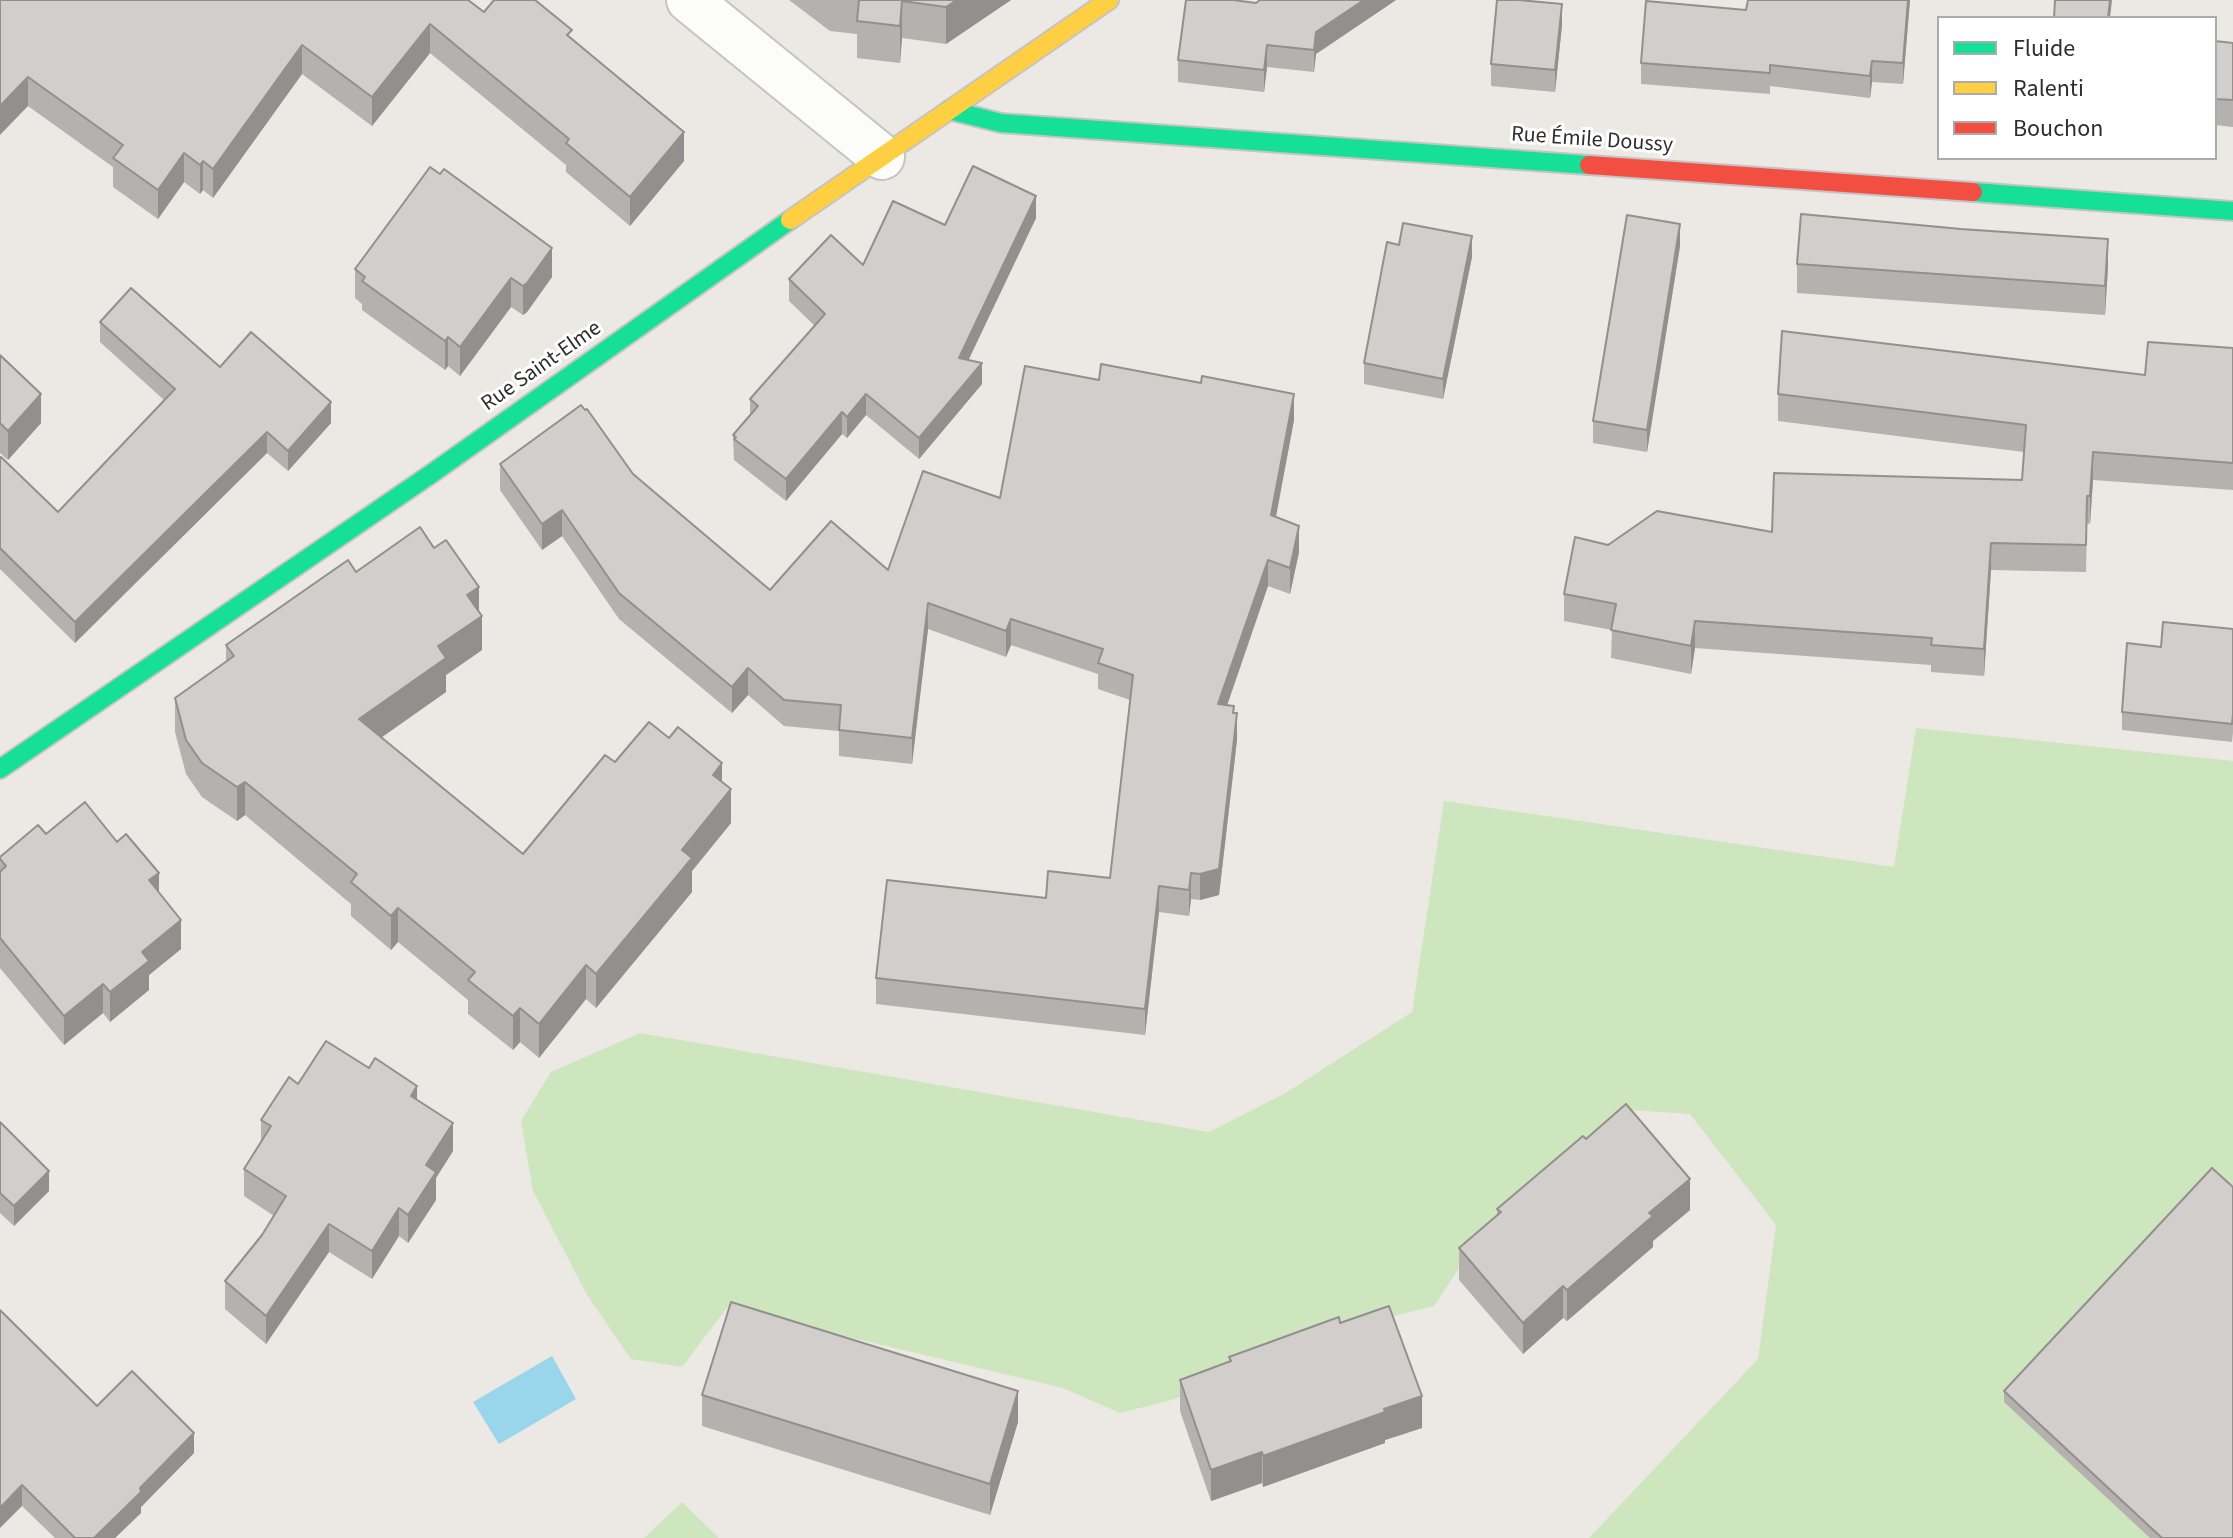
<!DOCTYPE html>
<html>
<head>
<meta charset="utf-8">
<style>
  body { margin:0 }
  #map { position:relative; width:2233px; height:1538px; overflow:hidden; background:#ece8e4; font-family:"Source Sans 3",sans-serif }
  canvas { display:block }
  .legend { position:absolute; left:1937px; top:16px; width:280px; height:144px; box-sizing:border-box; background:#fff; border:2px solid #ababab; margin:0; padding:10px 14px; list-style:none; font-size:24px; color:#2e2e2e }
  .legend li { display:flex; align-items:center; gap:16px; height:40px }
  .legend b { width:40px; border:2px solid #ababab }
</style>
</head>
<body>
<div id="map">
<canvas width="2233" height="1538"></canvas>
<ul class="legend">
<li><b style="height:10px;background:#16e098"></b>Fluide</li>
<li><b style="height:10px;background:#ffcf43"></b>Ralenti</li>
<li><b style="height:10px;background:#f24e42"></b>Bouchon</li>
</ul>
</div>
<script>
const context = document.querySelector('canvas').getContext('2d');
context.lineJoin = 'round';
function fill(path, color) {
  context.fillStyle = color;
  context.fill(path, 'evenodd');
}
function toPath(rows) {
  const path = new Path2D();
  for (const r of rows) {
    path.moveTo(r[0], r[1]);
    for (let i = 2; i < r.length; i += 2) path.lineTo(r[i], r[i + 1]);
  }
  return path;
}
function strokePath(path, color, width, dash) {
  context.strokeStyle = color;
  context.lineWidth = width;
  context.lineCap = dash ? 'butt' : 'round';
  context.setLineDash(dash || []);
  context.stroke(path);
}
function drawText(font, color, halo, rows, align = 'center') {
  context.font = font + ' "Source Sans 3",sans-serif';
  context.lineWidth = 6;
  context.setLineDash([]);
  context.textBaseline = 'middle';
  context.strokeStyle = halo;
  context.fillStyle = color;
  for (const [text, x, y, turn = 0] of rows) {
    context.save();
    context.translate(x, y);
    context.rotate((+turn || 0) * Math.PI / 180);
    context.textAlign = isNaN(turn) ? turn : align;
    if (halo) context.strokeText(text, 0, 0);
    context.fillText(text, 0, 0);
    context.restore();
  }
}
const green = toPath([
  [1916,728,2233,761,2233,1538,1589,1538,1758,1359,1776,1225,1690,1114,1631,1110,1470,1251,1434,1306,1327,1332,1175,1399,1120,1413,1063,1388,727,1308,682,1367,631,1359,587,1295,533,1191,521,1121,551,1072,640,1033,1209,1132,1284,1094,1412,1012,1444,801,1894,867],
  [682,1502,719,1538,644,1538]
]);
const water = toPath([
  [552,1356,576,1399,499,1444,473,1402]
]);
const street = toPath([
  [689,0,882,157]
]);
const fast = toPath([
  [949,110,1001,123,1589,165],
  [1973,192,2233,211],
  [0,769,431,474,790,220]
]);
const slow = toPath([
  [790,220,1109,0]
]);
const jam = toPath([
  [1589,165,1973,192]
]);
const wall = toPath([
  [0,0,484,12,572,39,684,161,630,226,566,172,566,165,430,53,372,126,302,74,213,198,203,190,200,194,184,182,158,219,113,187,113,167,28,106],
  [789,0,1011,0,946,44,902,38,900,63,857,58,857,34,830,31],
  [1396,0,1316,54,1314,72,1267,67,1264,92,1178,82,1178,60,1256,3],
  [1910,0,1903,84,1872,82,1870,98,1770,86,1770,94,1641,84,1641,63,1746,10],
  [1562,25,1555,92,1491,86,1491,64],
  [2215,41,2233,43,2233,127,2215,125],
  [1036,218,968,360,982,384,919,459,866,415,847,438,842,434,786,501,734,460,733,435,750,414,750,399,815,326,789,301,789,279,863,265,945,225],
  [1680,246,1647,452,1593,443,1593,421],
  [1472,257,1443,399,1364,384,1364,363],
  [1797,264,2108,267,2105,315,1797,293],
  [355,269,552,277,527,312,523,315,511,307,460,376,448,366,445,370,362,310,362,304,355,298],
  [100,322,220,367,331,423,288,471,267,453,75,643,0,569,0,458,58,512,164,400,100,342],
  [2233,348,2233,490,2093,480,2090,524,2087,523,2086,572,1991,570,1984,676,1931,672,1931,665,1695,648,1691,674,1611,658,1612,630,1564,621,1564,594,1772,532,2022,480,2024,452,1778,421,1778,394,2145,375],
  [0,355,41,423,8,460,0,453],
  [1294,420,1276,517,1299,552,1290,594,1268,586,1227,706,1234,713,1237,740,1219,895,1200,900,1191,899,1189,916,1159,912,1145,1035,876,1004,876,978,1046,898,1110,878,1130,700,1098,689,1098,674,1011,645,1006,657,928,629,912,764,839,756,839,731,784,726,748,695,732,713,619,619,562,536,542,550,500,490,500,464,633,474,770,590,888,570,1000,498],
  [356,572,479,612,482,650,446,675,446,692,381,738,523,854,615,762,722,782,731,823,692,871,692,892,596,1008,586,999,539,1058,520,1042,513,1050,468,1014,468,1000,398,942,391,950,351,916,351,904,245,815,237,821,202,797,186,774,175,732,175,698,226,662,226,645],
  [2233,629,2233,732,2232,742,2122,730,2122,712,2161,647],
  [46,834,159,892,181,949,149,975,149,990,110,1022,103,1013,64,1045,0,968,0,857],
  [298,1084,417,1100,453,1151,436,1178,436,1200,408,1243,399,1236,372,1279,329,1252,266,1344,225,1309,225,1281,262,1235,274,1216,244,1196,244,1169,261,1142,261,1120],
  [0,1122,49,1191,14,1226,0,1213],
  [1586,1139,1690,1210,1653,1241,1653,1247,1567,1321,1563,1318,1523,1354,1459,1280,1459,1248,1497,1216,1497,1209],
  [0,1310,97,1406,194,1453,141,1507,141,1513,115,1538,55,1538,22,1506],
  [1340,1323,1422,1428,1385,1440,1385,1443,1263,1487,1262,1483,1211,1501,1180,1411,1180,1380,1229,1362,1229,1357],
  [2004,1391,2233,1538,2150,1538,2004,1402],
  [702,1395,1018,1422,990,1515,702,1426]
]);
const shadedWall = toPath([
  [957,0,1011,0,946,44,946,7],
  [1364,0,1396,0,1316,54,1314,72,1314,50,1316,32],
  [1908,0,1910,0,1903,84,1903,63],
  [2110,0,2112,0,2110,18,2108,18],
  [902,1,902,38,900,63,900,26],
  [1562,4,1562,25,1555,92,1555,70],
  [430,24,430,53,372,126,372,97],
  [302,45,302,74,213,198,213,169],
  [1267,45,1267,67,1264,92,1264,70],
  [1872,61,1872,82,1870,98,1870,76],
  [28,77,28,106,0,135,0,106],
  [684,132,684,161,630,226,630,197],
  [184,153,184,182,158,219,158,190],
  [203,161,203,190,200,194,200,165],
  [1036,196,1036,218,959,380,959,358],
  [1680,224,1680,246,1647,452,1647,430],
  [1472,236,1472,257,1443,399,1443,379],
  [2108,239,2108,267,2105,315,2105,286],
  [552,248,552,277,527,312,523,315,523,286],
  [511,278,511,307,460,376,460,347],
  [448,337,448,366,445,370,445,341],
  [982,363,982,384,919,459,919,438],
  [41,394,41,423,8,460,8,431],
  [866,394,866,415,847,438,847,417],
  [1294,394,1294,420,1271,542,1271,515],
  [331,402,331,423,288,471,288,451],
  [842,412,842,434,786,501,786,479],
  [267,432,267,453,75,643,75,622],
  [2093,452,2093,480,2090,524,2090,496],
  [562,510,562,536,542,550,542,524],
  [1299,526,1299,552,1290,594,1290,568],
  [1991,543,1991,570,1984,676,1984,649],
  [1268,560,1268,586,1218,731,1218,704],
  [479,587,479,618,482,616,482,650,446,675,446,692,359,753,359,719,438,646,467,595],
  [928,603,928,629,912,764,912,738],
  [1011,619,1011,645,1006,657,1006,631],
  [1695,621,1695,648,1691,674,1691,646],
  [748,668,748,695,732,713,732,687],
  [1237,713,1237,740,1219,895,1200,900,1200,874],
  [722,763,722,797,713,775],
  [245,782,245,815,237,821,237,787],
  [731,789,731,823,692,871,692,892,596,1008,596,974,682,850],
  [159,873,159,903,149,880],
  [1191,873,1191,899,1189,916,1189,890],
  [1159,886,1159,912,1145,1035,1145,1009],
  [398,908,398,942,391,950,391,916],
  [181,920,181,949,149,975,149,990,110,1022,110,992,142,952],
  [586,965,586,999,539,1058,539,1024],
  [103,984,103,1013,64,1045,64,1016],
  [520,1008,520,1042,513,1050,513,1016],
  [417,1086,417,1114,411,1096],
  [453,1123,453,1151,436,1178,436,1200,408,1243,408,1215,426,1165],
  [49,1171,49,1191,14,1226,14,1206],
  [1690,1179,1690,1210,1653,1241,1653,1247,1567,1321,1567,1290,1649,1213],
  [399,1208,399,1236,372,1279,372,1251],
  [329,1224,329,1252,266,1344,266,1316],
  [1563,1286,1563,1318,1523,1354,1523,1323],
  [1018,1391,1018,1422,990,1515,990,1484],
  [1422,1396,1422,1428,1385,1440,1385,1443,1263,1487,1263,1456,1384,1409],
  [194,1433,194,1453,141,1507,141,1513,115,1538,94,1538,140,1488],
  [1262,1452,1262,1483,1211,1501,1211,1470],
  [22,1485,22,1506,0,1528,0,1508]
]);
const building = toPath([
  [0,0,468,0,484,12,494,0,535,0,572,30,567,35,684,132,630,197,566,143,569,139,430,24,372,97,302,45,213,169,203,161,200,165,184,153,158,190,113,158,123,145,28,77,0,106,0,0],
  [859,0,957,0,946,7,902,1,900,26,857,21,859,0],
  [1186,0,1233,0,1256,3,1260,0,1364,0,1316,32,1314,50,1267,45,1264,70,1178,60,1186,0],
  [1497,0,1519,0,1562,4,1555,70,1491,64,1497,0],
  [1748,0,1908,0,1903,63,1872,61,1870,76,1770,65,1770,73,1641,63,1646,1,1746,10,1748,0],
  [2055,0,2110,0,2108,18,2054,18,2055,0],
  [2215,41,2233,43,2233,100,2215,99,2215,41],
  [973,166,1036,196,959,358,982,363,919,438,866,394,847,417,842,412,786,479,734,439,736,437,733,435,758,406,750,399,825,314,789,279,831,235,863,265,893,201,945,225,973,166],
  [430,167,440,174,444,169,552,248,527,283,523,286,511,278,460,347,448,337,445,341,362,281,365,277,355,269,430,167],
  [1801,214,1961,229,2108,239,2105,286,1797,264,1801,214],
  [1627,215,1680,224,1647,430,1593,421,1627,215],
  [1403,223,1472,236,1443,379,1364,363,1387,242,1399,245,1403,223],
  [131,288,220,367,251,332,331,402,288,451,267,432,75,622,0,548,0,458,1,457,58,512,175,389,100,322,131,288],
  [1782,331,2145,375,2148,342,2233,348,2233,463,2093,452,2090,496,2087,496,2086,545,1991,543,1984,649,1931,645,1932,638,1695,621,1691,646,1611,630,1616,604,1564,594,1575,537,1608,545,1657,511,1772,532,1774,473,2022,480,2026,425,1778,394,1782,331],
  [0,355,41,394,8,431,0,423,0,355],
  [1101,364,1201,383,1202,376,1294,394,1271,515,1299,526,1290,568,1268,560,1218,704,1234,706,1233,713,1237,713,1219,869,1200,874,1191,873,1189,890,1159,886,1145,1009,876,978,887,880,1046,898,1048,871,1110,878,1133,675,1098,663,1103,649,1011,619,1006,631,928,603,912,738,839,730,841,705,784,700,748,668,732,687,619,593,562,510,542,524,500,464,581,405,585,410,587,409,633,474,770,590,831,521,888,570,923,471,1000,498,1025,366,1099,380,1101,364],
  [420,527,434,548,446,540,479,587,467,595,482,616,438,646,446,658,359,719,523,854,605,755,615,762,649,722,669,738,678,727,722,763,713,775,731,789,682,850,692,858,596,974,586,965,539,1024,520,1008,513,1016,468,980,475,972,398,908,391,916,351,882,357,874,245,782,237,787,202,763,186,740,175,698,234,656,226,645,348,560,356,572,420,527],
  [2163,622,2233,629,2233,714,2232,724,2122,712,2127,643,2161,647,2163,622],
  [85,802,117,842,126,834,159,873,149,880,181,920,142,952,149,961,110,992,103,984,64,1016,0,938,0,872,6,866,0,859,0,857,38,825,46,834,85,802],
  [326,1041,369,1068,375,1058,417,1086,411,1096,453,1123,426,1165,436,1172,408,1215,399,1208,372,1251,329,1224,266,1316,225,1281,262,1235,286,1196,244,1169,271,1126,261,1120,289,1077,298,1084,326,1041],
  [1626,1104,1690,1179,1649,1213,1653,1216,1567,1290,1563,1286,1523,1323,1459,1248,1501,1212,1497,1209,1583,1136,1586,1139,1626,1104],
  [0,1122,49,1171,14,1206,0,1193,0,1122],
  [2212,1168,2233,1187,2233,1538,2162,1538,2004,1391,2212,1168],
  [731,1302,1018,1391,990,1484,702,1395,731,1302],
  [1389,1306,1422,1396,1384,1409,1385,1412,1263,1456,1262,1452,1211,1470,1180,1380,1231,1361,1229,1357,1339,1317,1340,1323,1389,1306],
  [0,1310,97,1406,132,1371,194,1433,140,1488,141,1492,94,1538,75,1538,22,1485,0,1508,0,1310]
]);
const streetNames = [
  ["Rue Émile Doussy",1592,141,4],
  ["Rue Saint-Elme",542,367,-35]
];
fill(green, '#cee6be');
fill(water, '#99d6ec');
strokePath(street, '#c5c4c5', 48);
strokePath(fast, '#c5c4c5', 22);
strokePath(slow, '#c5c4c5', 22);
strokePath(jam, '#c5c4c5', 22);
strokePath(street, '#fcfcfb', 44);
strokePath(fast, '#16e098', 18);
strokePath(slow, '#ffcf43', 18);
strokePath(jam, '#f24e42', 18);
fill(wall, '#b4b1af');
fill(shadedWall, '#92908e');
fill(building, '#d1cecb');
strokePath(building, '#92908e', 2);
drawText('22px', '#2e2e2e', '#fff', streetNames);
</script>
</body>
</html>
